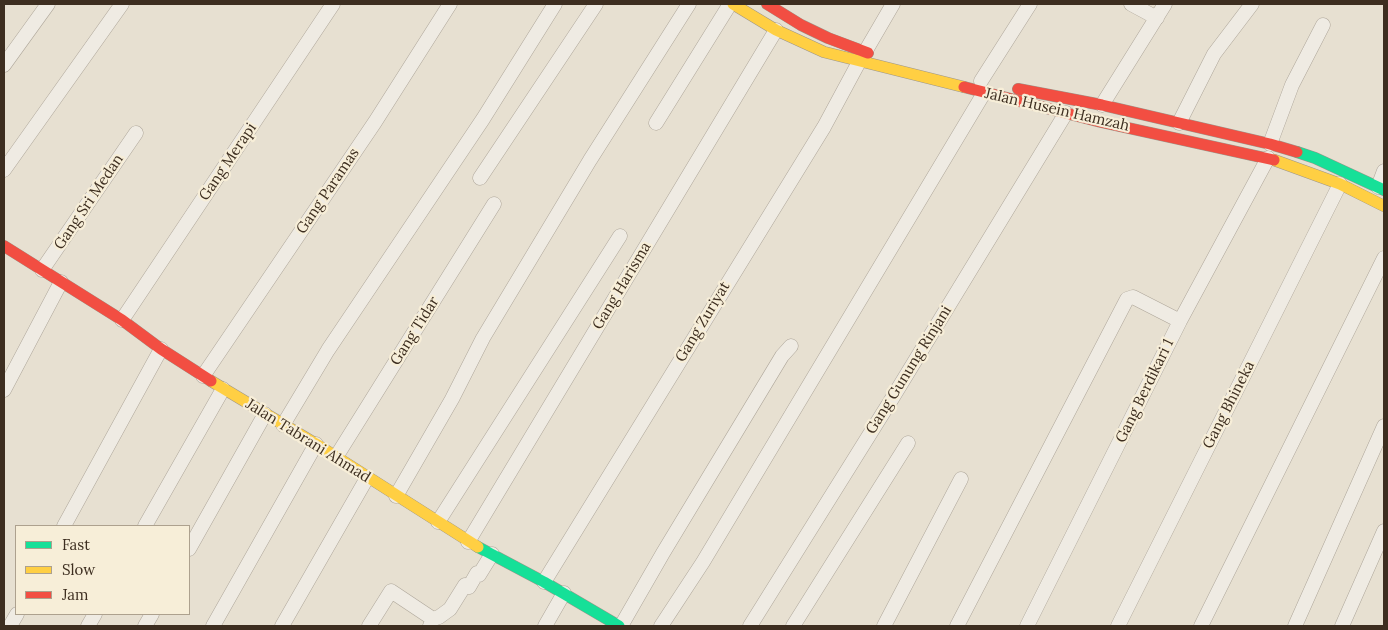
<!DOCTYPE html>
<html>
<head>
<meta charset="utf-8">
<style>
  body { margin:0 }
  #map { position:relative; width:1388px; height:630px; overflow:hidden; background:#e7e0d1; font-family:Lora,serif }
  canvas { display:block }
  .frame { position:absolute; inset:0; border:5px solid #3d2e20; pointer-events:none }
  .legend { position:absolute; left:15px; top:525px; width:175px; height:90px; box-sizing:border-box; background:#f7eed8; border:1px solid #ada18e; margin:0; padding:6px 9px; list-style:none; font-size:15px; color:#3d2e20 }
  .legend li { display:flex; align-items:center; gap:10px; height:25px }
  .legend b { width:25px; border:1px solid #ada18e }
</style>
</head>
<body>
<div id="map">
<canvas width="1388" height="630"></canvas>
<div class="frame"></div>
<ul class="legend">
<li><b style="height:6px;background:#16e098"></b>Fast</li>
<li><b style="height:6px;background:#ffcf43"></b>Slow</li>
<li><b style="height:6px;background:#f24e42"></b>Jam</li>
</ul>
</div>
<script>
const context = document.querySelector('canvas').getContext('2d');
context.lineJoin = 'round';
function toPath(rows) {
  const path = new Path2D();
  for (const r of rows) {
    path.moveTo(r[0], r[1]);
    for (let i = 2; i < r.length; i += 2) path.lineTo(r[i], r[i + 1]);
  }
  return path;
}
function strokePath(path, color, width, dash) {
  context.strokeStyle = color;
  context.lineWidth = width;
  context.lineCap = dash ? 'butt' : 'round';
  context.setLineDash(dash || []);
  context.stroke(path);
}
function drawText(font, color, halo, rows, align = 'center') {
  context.font = font + ' Lora,serif';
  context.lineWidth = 4.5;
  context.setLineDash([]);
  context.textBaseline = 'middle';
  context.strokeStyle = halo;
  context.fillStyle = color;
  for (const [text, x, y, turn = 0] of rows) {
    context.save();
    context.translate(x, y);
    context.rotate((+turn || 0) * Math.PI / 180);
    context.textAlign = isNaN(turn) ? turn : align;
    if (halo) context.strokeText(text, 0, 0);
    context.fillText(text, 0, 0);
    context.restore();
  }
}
const street = toPath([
  [1131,4,1157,18],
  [865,52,893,4],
  [4,65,48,4],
  [981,81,1030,4],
  [1102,105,1165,4],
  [656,123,730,4],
  [1179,123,1214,54,1252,4],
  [1270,144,1292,85,1323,25],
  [4,170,122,4],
  [480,178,596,4],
  [1378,187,1384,171],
  [42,270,136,133],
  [122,320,333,4],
  [203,376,375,122,450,4],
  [4,390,61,282],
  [283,425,328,350,483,119,555,4],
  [336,457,494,204],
  [396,496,452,399,483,338,590,160,689,4],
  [438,522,620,236],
  [64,526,161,349],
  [145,526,223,389],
  [468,542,776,30],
  [189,549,265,414],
  [544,582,824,127,859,62],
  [10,626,17,614],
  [88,626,95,614],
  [145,626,152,614],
  [213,626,316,444],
  [282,626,367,478],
  [369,626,391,591,433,619],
  [430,626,433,619,439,617,450,609,465,585,469,587,477,573,479,575,492,554],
  [545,626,564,593],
  [621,626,663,553,782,356,791,346],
  [661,626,703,562,984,93],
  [750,626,893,397,1066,113],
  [793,626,908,443],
  [884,626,961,479],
  [957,626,1127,299,1133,297,1180,321],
  [1027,626,1180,321,1268,158],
  [1118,626,1340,184],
  [1201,626,1384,258],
  [1295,626,1384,426],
  [1342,626,1384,531]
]);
const fast = toPath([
  [1297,152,1315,158,1384,190],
  [478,547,544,582,619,626]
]);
const slow = toPath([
  [733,4,776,30,824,52,964,87],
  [1274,160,1340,184,1384,206],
  [211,381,316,444,478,547]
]);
const jam = toPath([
  [767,4,801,25,828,38,868,53],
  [964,87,1101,122,1274,160],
  [1018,89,1102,105,1270,144,1297,152],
  [4,246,122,320,161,349,211,381]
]);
const streetNames = [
  ["Jalan Husein Hamzah",1057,110,13],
  ["Gang Merapi",228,162,-56],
  ["Gang Paramas",328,191,-56],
  ["Gang Sri Medan",89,202,-56],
  ["Gang Harisma",622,286,-59],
  ["Gang Zuriyat",703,322,-59],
  ["Gang Tidar",415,331,-58],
  ["Gang Gunung Rinjani",909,370,-58],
  ["Gang Berdikari 1",1145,391,-64],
  ["Gang Bhineka",1229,405,-63],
  ["Jalan Tabrani Ahmad",308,441,32]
];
strokePath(street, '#ada599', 15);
strokePath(fast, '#9c958a', 12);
strokePath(slow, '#9c958a', 12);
strokePath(jam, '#9c958a', 12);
strokePath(street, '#efebe3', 14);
strokePath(fast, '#16e098', 11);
strokePath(slow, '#ffcf43', 11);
strokePath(jam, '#f24e42', 11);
drawText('15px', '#3d2e20', '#f7eed8', streetNames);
</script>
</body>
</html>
